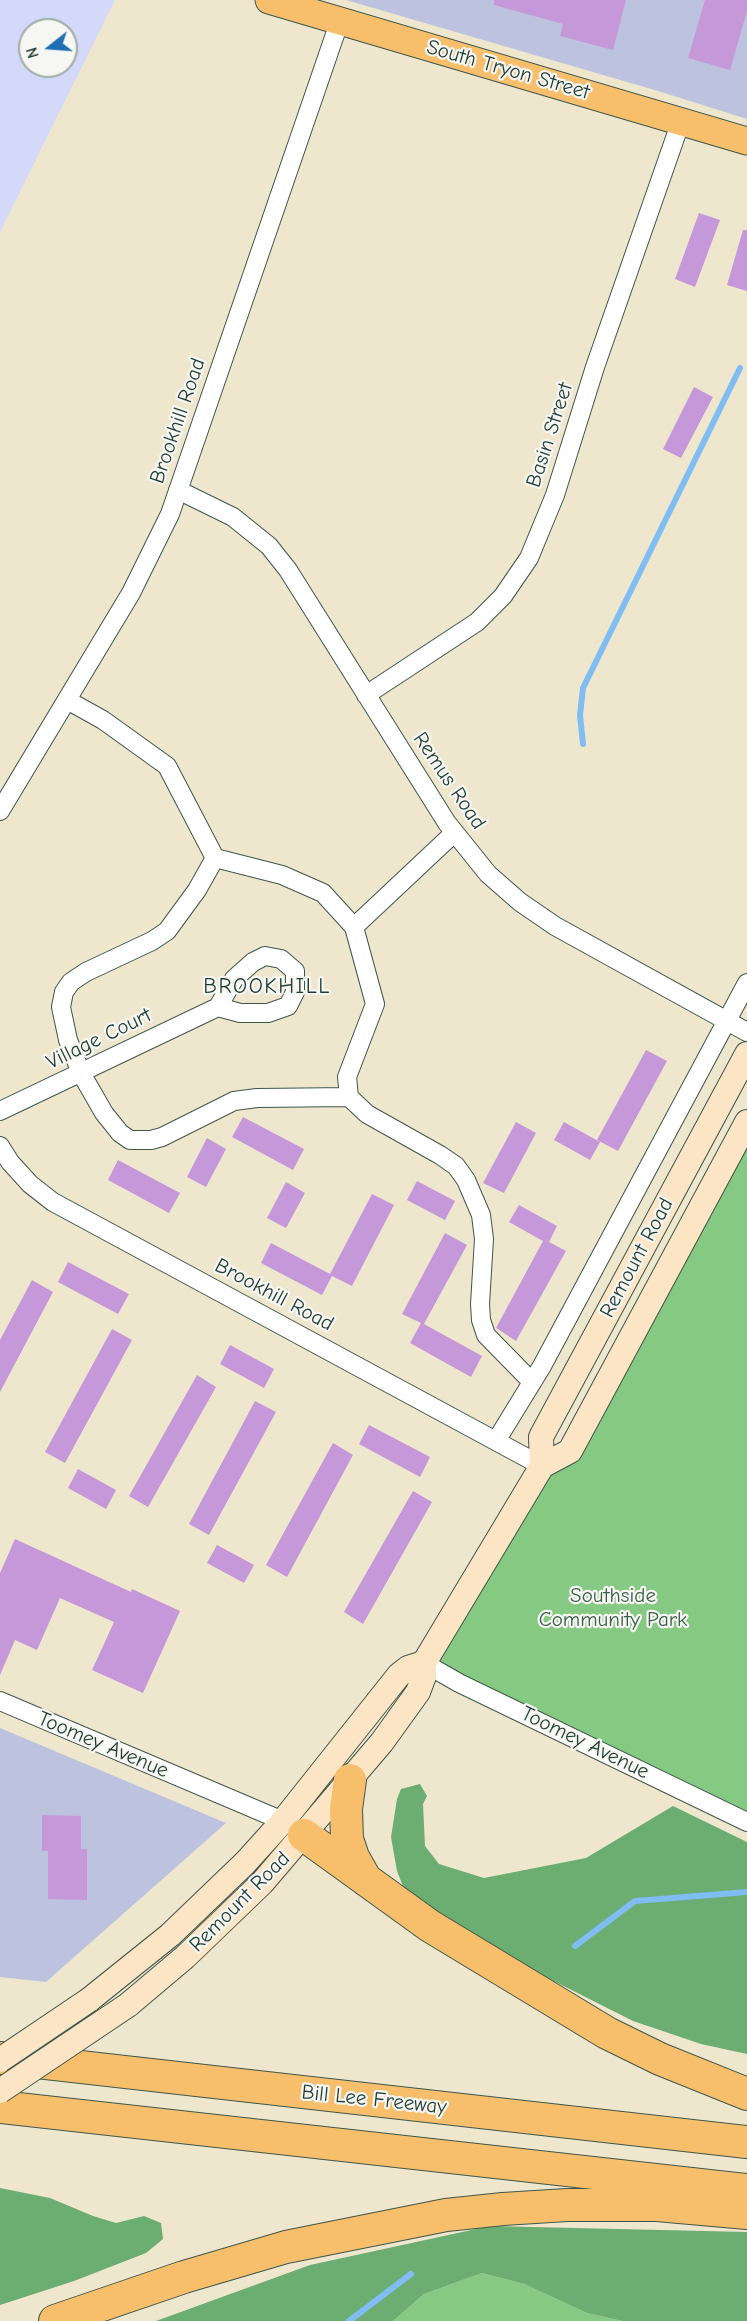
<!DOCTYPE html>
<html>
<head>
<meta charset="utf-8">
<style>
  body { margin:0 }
  #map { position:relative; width:747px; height:2321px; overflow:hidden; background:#eee7ce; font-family:"Comic Neue",sans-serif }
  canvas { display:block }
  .north { position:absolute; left:18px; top:18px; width:60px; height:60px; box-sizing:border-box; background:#f6f6f2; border:2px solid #a0aca6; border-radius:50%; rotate:253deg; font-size:16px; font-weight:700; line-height:24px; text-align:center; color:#1f3d34 }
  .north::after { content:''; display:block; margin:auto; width:21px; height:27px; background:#1f6fb2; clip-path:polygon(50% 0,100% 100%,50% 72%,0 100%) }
</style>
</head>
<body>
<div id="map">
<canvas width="747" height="2321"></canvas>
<div class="north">N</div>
</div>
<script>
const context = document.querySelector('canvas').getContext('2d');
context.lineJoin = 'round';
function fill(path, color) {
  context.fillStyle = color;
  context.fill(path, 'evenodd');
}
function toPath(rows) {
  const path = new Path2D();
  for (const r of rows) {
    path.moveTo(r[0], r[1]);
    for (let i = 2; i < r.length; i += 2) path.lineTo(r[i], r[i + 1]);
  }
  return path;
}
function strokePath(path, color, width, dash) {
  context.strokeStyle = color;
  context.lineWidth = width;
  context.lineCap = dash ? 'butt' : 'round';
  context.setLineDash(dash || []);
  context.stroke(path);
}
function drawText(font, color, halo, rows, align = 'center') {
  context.font = font + ' "Comic Neue",sans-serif';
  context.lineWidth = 4.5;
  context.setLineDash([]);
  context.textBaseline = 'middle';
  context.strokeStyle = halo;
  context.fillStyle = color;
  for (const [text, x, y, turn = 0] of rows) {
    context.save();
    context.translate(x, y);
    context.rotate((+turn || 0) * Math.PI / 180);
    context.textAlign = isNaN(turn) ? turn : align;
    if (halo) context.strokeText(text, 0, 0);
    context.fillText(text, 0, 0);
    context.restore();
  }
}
const built = toPath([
  [0,0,115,0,0,232],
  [30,30,66,30,66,66,30,66]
]);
const industrial = toPath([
  [346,0,747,0,747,119,658,91],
  [0,1728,226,1823,46,1982,0,1977]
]);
const green = toPath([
  [747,1122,747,1822,424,1663,527,1493,571,1451],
  [482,2273,524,2284,587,2313,622,2321,393,2321,424,2294]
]);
const forest = toPath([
  [420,1784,427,1796,423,1804,425,1846,439,1864,484,1878,586,1858,673,1806,747,1842,747,2054,701,2044,633,2021,510,1959,406,1894,397,1871,391,1837,397,1799,401,1789],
  [0,2188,50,2198,93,2216,116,2223,144,2216,161,2223,163,2239,146,2253,74,2281,0,2305],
  [490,2226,747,2232,747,2321,622,2321,587,2313,524,2284,482,2273,424,2294,393,2321,156,2321,310,2265]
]);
const stream = toPath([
  [583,744,580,715,583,688,740,368],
  [575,1946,635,1901,747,1892],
  [349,2321,411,2274]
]);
const building = toPath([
  [494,0,626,0,613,50,560,36,563,24,494,5],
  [705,0,747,0,747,11,730,70,688,58],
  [699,213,720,220,695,287,675,279],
  [743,230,747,230,747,291,727,285],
  [694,387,713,397,681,458,663,449],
  [646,1050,667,1061,618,1151,597,1140],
  [243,1117,304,1149,293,1170,232,1137],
  [516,1122,536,1133,504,1193,483,1183],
  [564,1122,600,1142,590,1160,554,1140],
  [207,1138,226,1149,206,1187,187,1177],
  [118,1160,180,1193,169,1213,108,1180],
  [417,1181,455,1201,445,1220,407,1200],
  [286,1182,305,1193,286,1228,267,1218],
  [372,1194,394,1205,352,1286,332,1276,322,1295,261,1263,271,1243,330,1274],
  [519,1205,557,1226,549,1242,566,1251,516,1341,496,1328,543,1241,509,1222],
  [445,1233,467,1245,424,1324,482,1356,471,1377,410,1343,421,1323,402,1314],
  [68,1262,129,1294,118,1314,58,1282],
  [32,1280,53,1292,0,1392,0,1340],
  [112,1329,132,1340,65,1463,45,1452],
  [230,1345,274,1369,264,1388,220,1364],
  [197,1375,216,1387,148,1507,129,1496],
  [255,1401,276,1412,209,1535,189,1524],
  [369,1425,430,1457,420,1477,359,1444],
  [333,1443,353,1455,287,1577,266,1565],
  [78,1469,116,1490,106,1509,68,1488],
  [413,1491,432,1502,363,1624,344,1612],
  [15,1539,131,1592,132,1589,180,1611,143,1693,92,1670,114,1622,60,1598,37,1650,15,1640,0,1675,0,1573],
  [217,1545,254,1565,244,1583,207,1563],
  [42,1815,81,1816,81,1849,87,1849,87,1900,48,1899,48,1851,42,1851]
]);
const minor = toPath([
  [178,490,233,517,269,546,288,570,447,823,488,874,520,902,555,926,747,1032],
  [366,695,477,622,503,596,529,558,555,495,595,367,681,121],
  [67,700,103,720,167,766,215,858,197,890,167,931,152,941,86,972,71,982,64,992,61,1007,68,1040,81,1073,104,1113,120,1133,130,1140,151,1140,162,1137,234,1101,257,1098,349,1097,367,1114,440,1155,456,1166,466,1180,481,1215,484,1239,480,1304,481,1320,486,1335,532,1382],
  [0,811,131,593,170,514,340,20],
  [215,858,282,875,323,893,354,927,375,1004,347,1077,349,1097],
  [354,927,454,833],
  [0,1111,218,1007,234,979,253,962,265,956,281,959,295,971,295,992,288,1006,268,1013,240,1013,218,1007],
  [0,1146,10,1162,30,1184,53,1202,542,1466],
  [496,1441,542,1366,747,983],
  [424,1663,459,1683,747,1822],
  [0,1701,283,1821]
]);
const secondary = toPath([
  [542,1466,570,1451,747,1122],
  [89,2000,170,1935,245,1863,283,1821,399,1675,408,1668,424,1663],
  [128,2005,185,1957,262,1883,382,1742,418,1692,424,1676,424,1663,542,1466,541,1437,747,1054]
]);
const primary = toPath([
  [269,0,747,141]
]);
const motorway = toPath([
  [350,1780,346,1809,347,1839,353,1857,366,1880],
  [304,1835,430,1926,607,2033,660,2059,747,2094],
  [0,2058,747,2142],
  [0,2107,747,2190],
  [55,2321,184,2277,286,2247,446,2215,503,2209,567,2205,657,2205,747,2213]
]);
const secondaryBridge = toPath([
  [0,2060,89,2000],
  [0,2091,128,2005]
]);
const streetNames = [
  ["South Tryon Street",508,70,16],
  ["Brookhill Road",178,421,-71],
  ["Basin Street",550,435,-72],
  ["Remus Road",449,781,56],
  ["Village Court",99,1039,-26],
  ["Remount Road",637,1258,-62],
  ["Brookhill Road",274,1295,28],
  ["Toomey Avenue",585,1743,26],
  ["Toomey Avenue",103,1745,23],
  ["Remount Road",240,1902,-45],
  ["Bill Lee Freeway",374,2100,6]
];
const parkNames = [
  ["Southside",613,1596],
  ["Community Park",613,1620]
];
const neighbourhoodNames = [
  ["BROOKHILL",267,987]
];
fill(built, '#d4d8f9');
fill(industrial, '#bdc3de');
fill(green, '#86c983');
fill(forest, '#6cad71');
strokePath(stream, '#7fbdf2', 6);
fill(building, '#c598d9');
strokePath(minor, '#3e564b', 20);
strokePath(secondary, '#3e564b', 26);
strokePath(primary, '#3e564b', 29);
strokePath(motorway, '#3e564b', 34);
strokePath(minor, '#fff', 18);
strokePath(secondary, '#fce5c4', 24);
strokePath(primary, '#f7bf6c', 27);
strokePath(motorway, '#f7bf6c', 32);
strokePath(secondaryBridge, '#3e564b', 26, []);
strokePath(secondaryBridge, '#fce5c4', 24);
drawText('21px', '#1f3d34', '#f6f6f2', streetNames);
drawText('21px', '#396048', '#f6f6f2', parkNames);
context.letterSpacing = '1.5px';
drawText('22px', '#1f3d34', '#f6f6f2', neighbourhoodNames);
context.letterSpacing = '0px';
</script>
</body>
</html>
